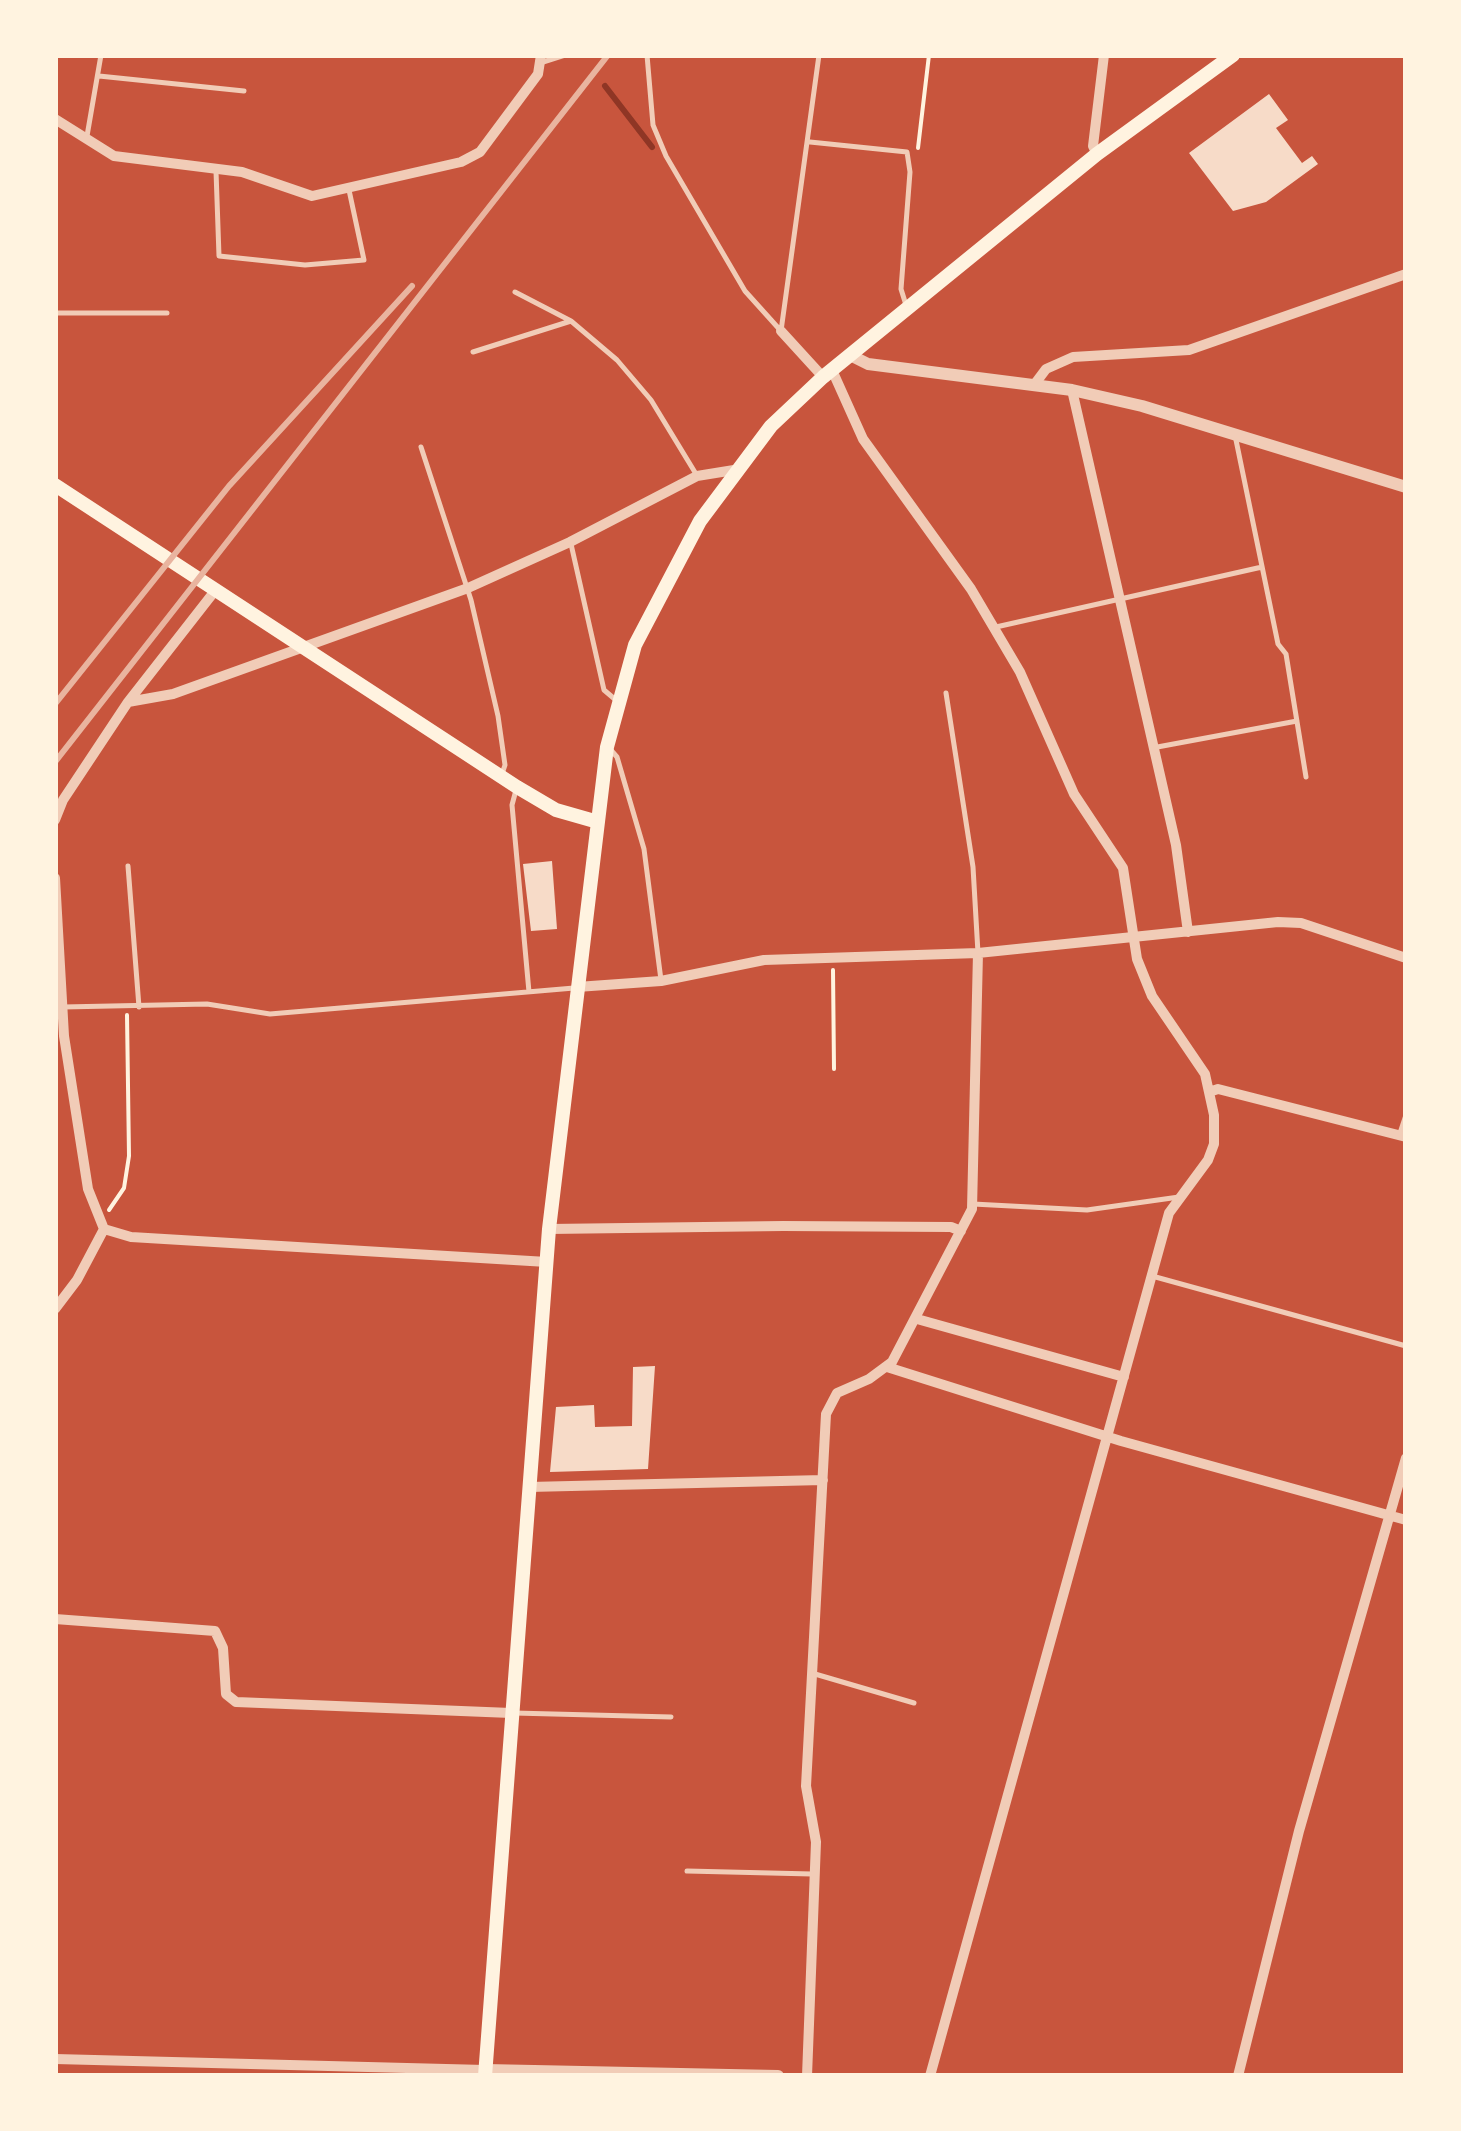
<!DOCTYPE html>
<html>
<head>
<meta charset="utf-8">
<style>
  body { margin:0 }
  #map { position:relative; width:1461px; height:2131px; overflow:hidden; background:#c8553d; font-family:Rubik,sans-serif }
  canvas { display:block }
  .frame { position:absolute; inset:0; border:58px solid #fff3e0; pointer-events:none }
</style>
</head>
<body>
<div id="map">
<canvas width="1461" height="2131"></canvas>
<div class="frame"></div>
</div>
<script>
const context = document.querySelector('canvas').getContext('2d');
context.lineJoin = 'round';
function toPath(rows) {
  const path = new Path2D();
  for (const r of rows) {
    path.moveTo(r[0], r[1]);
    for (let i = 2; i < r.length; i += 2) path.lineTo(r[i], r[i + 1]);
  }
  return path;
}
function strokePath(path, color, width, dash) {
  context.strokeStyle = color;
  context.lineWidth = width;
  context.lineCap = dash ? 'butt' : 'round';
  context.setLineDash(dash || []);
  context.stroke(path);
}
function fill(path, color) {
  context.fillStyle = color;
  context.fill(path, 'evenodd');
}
const stream = toPath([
  [605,86,652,147]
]);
const building = toPath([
  [1269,94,1288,120,1276,128,1302,163,1312,156,1318,164,1266,202,1233,211,1189,153],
  [552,861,557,929,531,931,523,864],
  [655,1366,648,1469,550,1472,556,1407,594,1405,595,1427,632,1426,633,1367]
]);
const path = toPath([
  [918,148,929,55],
  [833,970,834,1069],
  [109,1210,124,1188,129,1156,127,1015]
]);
const service = toPath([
  [647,55,653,125,666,156,745,291,781,331,819,55],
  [543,62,565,55],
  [99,76,244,91],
  [87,136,101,55],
  [810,142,907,152,910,172,901,289,906,305],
  [216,171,219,256,305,265,364,260,349,190],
  [515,292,571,321,617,360,651,400,696,474],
  [55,313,167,313],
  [473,352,571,321],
  [1236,440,1278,644,1286,654,1306,777],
  [421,447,471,600,498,716,505,765,502,774],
  [571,544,604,690,617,701],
  [996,627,1262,567],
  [946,693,973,867,978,953],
  [1152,748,1297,721],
  [610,749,617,757,644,849,661,980],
  [516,790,512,805,529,992],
  [128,866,139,1007],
  [63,1007,207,1004,270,1014,574,988],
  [1400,1133,1406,1115],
  [973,1204,1087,1210,1179,1197],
  [1152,1276,1406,1346],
  [815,1674,914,1703],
  [514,1713,671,1717],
  [687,1871,812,1874]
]);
const minor = toPath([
  [55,119,114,156,242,172,312,196,461,162,480,152,538,74,541,55],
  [1097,154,1093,146,1104,55],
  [781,331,823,377],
  [832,370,863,439,971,589,1020,672,1074,794,1123,868,1137,959,1152,996,1205,1074,1214,1115,1214,1144,1208,1160,1169,1213,930,2076],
  [1034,385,1046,369,1073,357,1189,350,1406,274],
  [1072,390,1176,845,1188,932],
  [128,702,173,694,468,588,570,542,697,476,734,470],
  [55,820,63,800,128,702,214,592],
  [55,878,64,1036,88,1189,104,1229,131,1237,547,1262],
  [577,987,661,981,764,960,978,953,1278,922,1301,923,1406,958],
  [1209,1092,1218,1089,1406,1137],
  [549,1229,783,1226,951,1227,961,1231],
  [55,1309,77,1280,104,1229],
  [917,1319,1124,1377],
  [887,1367,1121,1441,1406,1520],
  [529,1487,823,1480],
  [55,1619,215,1631,223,1648,226,1694,236,1702,511,1713],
  [55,2059,485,2070],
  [807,2076,816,1842,806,1786,826,1414,837,1393,869,1379,892,1362,972,1209,978,953],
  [1238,2076,1299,1831,1406,1458]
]);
const tertiary = toPath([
  [850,355,868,364,1072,390,1142,406,1406,487],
  [485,2070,778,2076]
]);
const secondary = toPath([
  [55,485,517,787,556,810,598,822],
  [485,2076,549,1229,607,747,635,645,700,521,771,426,823,377,1097,154,1233,55]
]);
const rail = toPath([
  [55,704,229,486,412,286],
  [55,762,608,55]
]);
strokePath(stream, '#8f3625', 6);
fill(building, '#f7dbc8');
strokePath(path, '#fff3e0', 4);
strokePath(service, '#f1ccb7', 5);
strokePath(minor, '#f1ccb7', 10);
strokePath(tertiary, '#f1ccb7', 12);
strokePath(secondary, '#fff3e0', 14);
strokePath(rail, '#e9b49f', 6);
</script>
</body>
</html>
